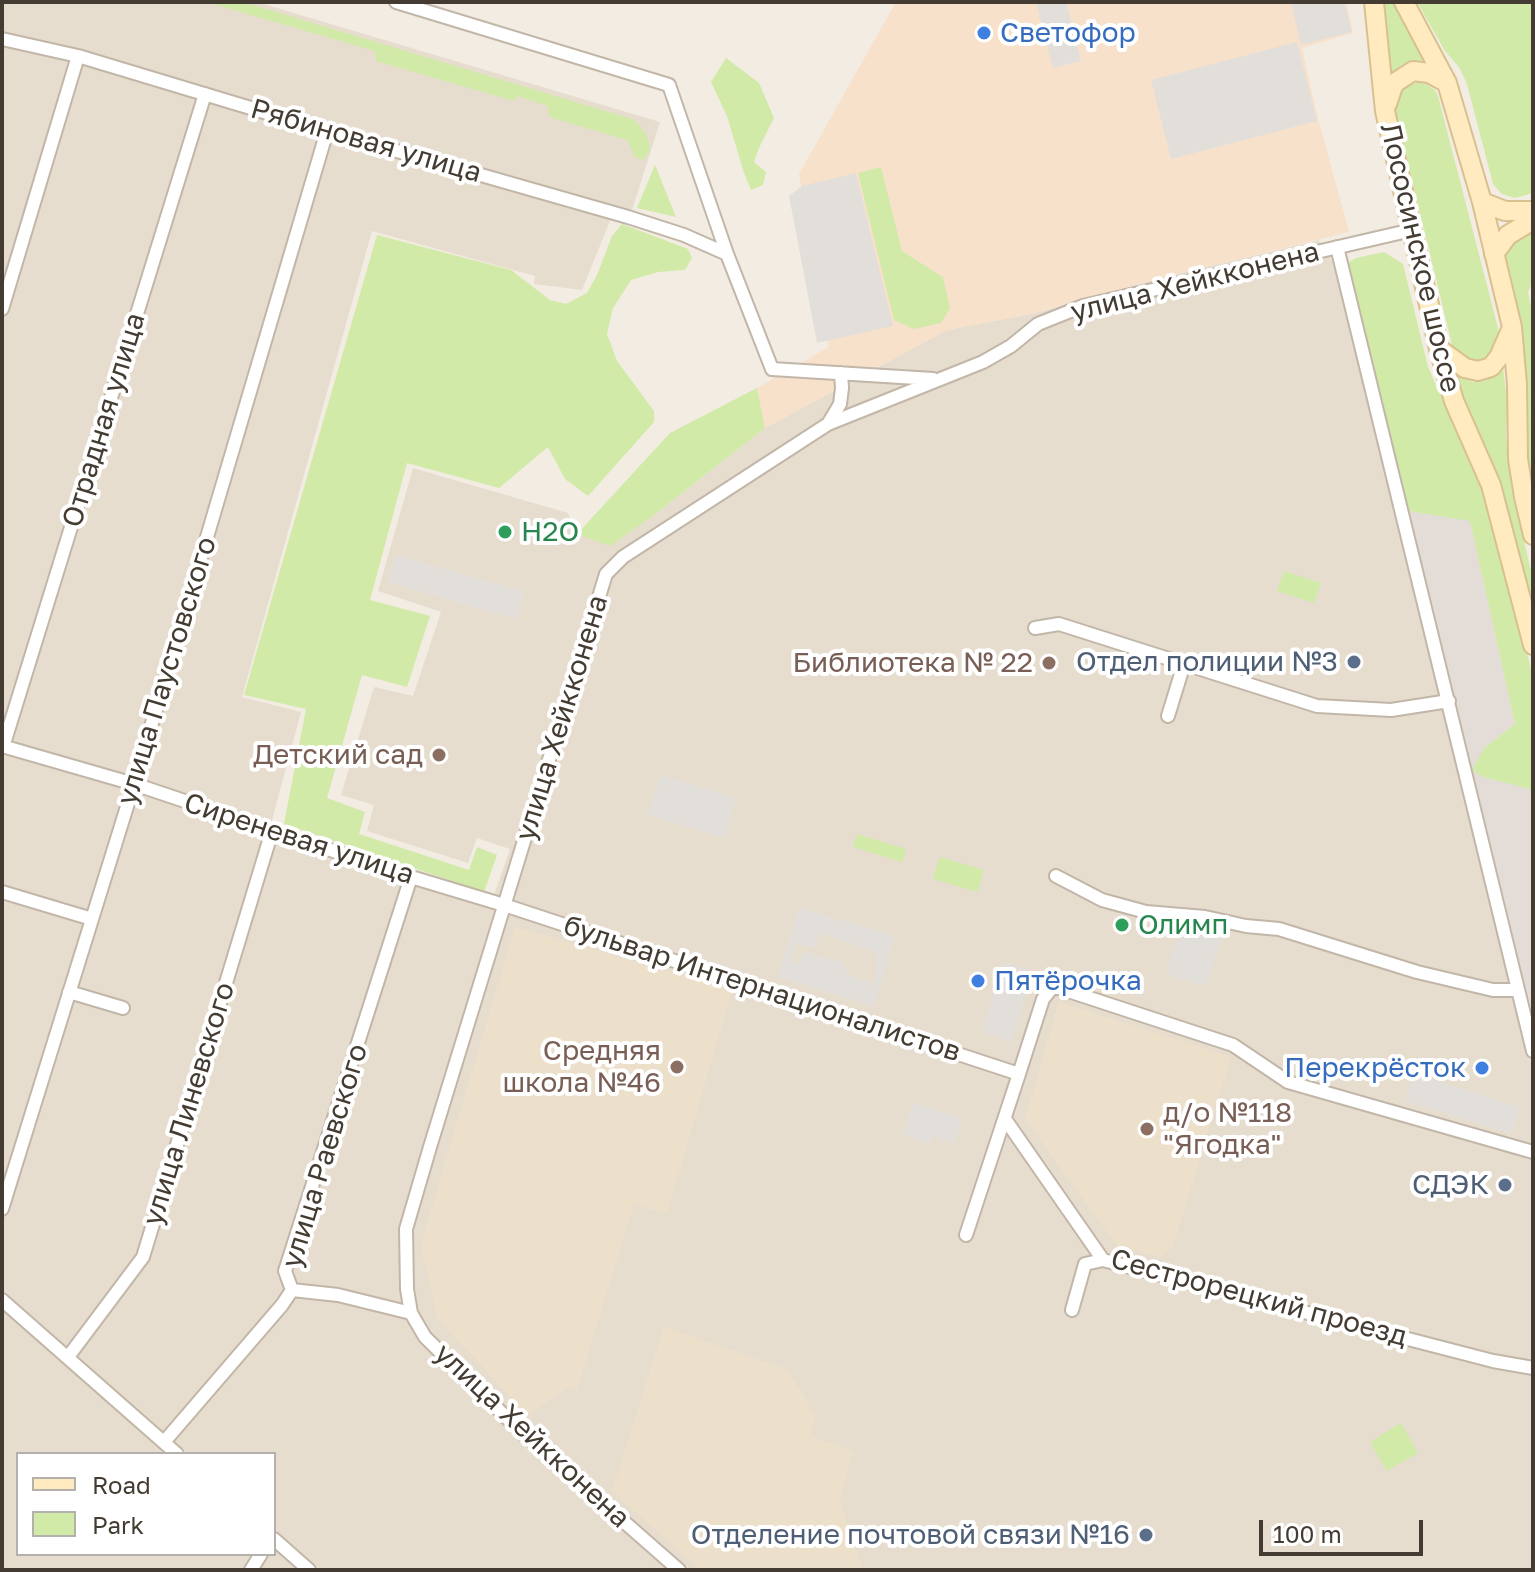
<!DOCTYPE html>
<html>
<head>
<meta charset="utf-8">
<style>
  body { margin:0 }
  #map { position:relative; width:1535px; height:1572px; overflow:hidden; background:#f2ece2; font-family:"Golos Text",sans-serif }
  canvas { display:block }
  .frame { position:absolute; inset:0; border:4px solid #443c32; pointer-events:none }
  .legend { position:absolute; left:16px; top:1452px; width:260px; height:104px; box-sizing:border-box; background:#fff; border:2px solid #b4b1ad; margin:0; padding:10px 14px; list-style:none; font-size:24px; color:#443c32 }
  .legend li { display:flex; align-items:center; gap:16px; height:40px }
  .legend b { width:40px; border:2px solid #b4b1ad }
  .scale { position:absolute; left:1259px; top:1520px; width:164px; height:36px; box-sizing:border-box; border:4px solid #443c32; border-top:0; padding-left:10px; font-size:24px; line-height:28px; white-space:nowrap; color:#443c32; -webkit-text-stroke:6px #fff; paint-order:stroke }
</style>
</head>
<body>
<div id="map">
<canvas width="1535" height="1572"></canvas>
<div class="frame"></div>
<ul class="legend">
<li><b style="height:10px;background:#ffebbf"></b>Road</li>
<li><b style="height:22px;background:#d1eaa7"></b>Park</li>
</ul>
<div class="scale">100 m</div>
</div>
<script>
const context = document.querySelector('canvas').getContext('2d');
context.lineJoin = 'round';
function fill(path, color) {
  context.fillStyle = color;
  context.fill(path, 'evenodd');
}
function toPath(rows) {
  const path = new Path2D();
  for (const r of rows) {
    path.moveTo(r[0], r[1]);
    for (let i = 2; i < r.length; i += 2) path.lineTo(r[i], r[i + 1]);
  }
  return path;
}
function strokePath(path, color, width, dash) {
  context.strokeStyle = color;
  context.lineWidth = width;
  context.lineCap = dash ? 'butt' : 'round';
  context.setLineDash(dash || []);
  context.stroke(path);
}
function drawText(font, color, halo, rows, align = 'center') {
  context.font = font + ' "Golos Text",sans-serif';
  context.lineWidth = 8;
  context.setLineDash([]);
  context.textBaseline = 'middle';
  context.strokeStyle = halo;
  context.fillStyle = color;
  for (const [text, x, y, turn = 0] of rows) {
    context.save();
    context.translate(x, y);
    context.rotate((+turn || 0) * Math.PI / 180);
    context.textAlign = isNaN(turn) ? turn : align;
    if (halo) context.strokeText(text, 0, 0);
    context.fillText(text, 0, 0);
    context.restore();
  }
}
const residential = toPath([
  [2,2,257,2,660,122,632,210,616,206,582,290,534,284,535,276,372,231,242,697,301,712,267,839,393,877,489,909,510,849,477,838,468,863,367,831,374,805,341,795,374,687,413,696,441,612,378,591,413,468,568,513,577,534,654,515,765,428,947,330,1031,314,1168,276,1319,240,1335,265,1533,1071,1533,1570,2,1570],
  [18,1454,274,1454,274,1554,18,1554]
]);
const commercial = toPath([
  [896,2,1346,2,1353,33,1302,48,1315,107,1349,232,1168,276,1031,314,947,330,765,428,757,388,829,347,799,174],
  [881,168,902,251,943,277,894,320]
]);
const industrial = toPath([
  [1409,511,1470,520,1515,724,1484,748,1483,777,1531,789,1533,799,1533,1018]
]);
const education = toPath([
  [515,927,732,990,667,1214,634,1204,577,1389,565,1389,528,1416,437,1318,421,1244],
  [1059,1002,1231,1057,1173,1247,1160,1257,1117,1246,1025,1119],
  [664,1327,788,1370,816,1417,810,1436,853,1451,840,1501,863,1570,700,1570,612,1491]
]);
const green = toPath([
  [206,2,243,2,635,120,646,134,650,149,644,160,635,157,627,140,549,117,548,106,517,96,514,101,376,61,375,51],
  [1382,2,1395,2,1425,64,1412,62,1401,65,1390,74],
  [1417,2,1533,2,1533,193,1515,198,1502,194,1493,184,1467,84,1459,67,1445,51],
  [726,58,759,83,774,118,759,148,754,162,766,172,763,185,751,190,744,173,727,116,711,82],
  [1419,82,1426,84,1435,90,1438,96,1498,328,1498,341,1489,357,1478,361,1467,360,1453,349,1395,109,1394,102,1401,90,1406,86],
  [655,165,676,217,637,208],
  [881,167,902,251,943,277,950,308,941,323,914,329,894,320,858,173],
  [622,224,688,249,692,258,685,270,658,272,631,280,613,308,607,334,617,361,654,411,654,422,588,496,565,479,548,447,499,488,407,463,370,600,430,616,407,687,362,675,327,798,365,812,359,834,469,870,477,847,497,855,484,892,284,824,306,709,244,695,377,235,511,270,550,300,566,304,587,293,597,275,612,236],
  [1533,228,1533,281,1528,292,1533,317,1533,479,1529,477,1526,448,1524,348,1503,255,1512,239],
  [1384,252,1403,264,1428,367,1492,509,1533,677,1533,799,1530,789,1483,777,1472,770,1484,748,1515,724,1470,521,1409,511,1347,267,1348,263,1356,258],
  [1503,367,1507,401,1506,437,1511,486,1533,579,1533,591,1530,592,1507,506,1468,417,1454,373,1473,382,1487,380],
  [757,388,765,428,654,515,610,546,577,534,670,433],
  [1284,571,1321,583,1314,603,1277,591],
  [857,834,906,849,902,862,853,847],
  [940,857,984,870,977,892,933,879],
  [1401,1423,1418,1453,1387,1471,1370,1442]
]);
const parking = toPath([
  [1036,2,1066,2,1081,61,1053,68],
  [1291,2,1344,2,1352,32,1301,45],
  [1297,42,1317,121,1171,159,1151,80],
  [856,173,893,326,817,343,789,196,802,186],
  [396,555,524,592,516,619,388,582],
  [660,775,736,798,724,838,648,815],
  [799,908,895,936,874,1006,778,977],
  [820,933,877,952,875,984,849,976,843,962,803,952,800,962,791,962,795,944,815,948],
  [1184,917,1224,929,1206,986,1166,974],
  [1004,962,1033,971,1011,1041,982,1032],
  [1413,1074,1520,1107,1512,1134,1405,1101],
  [913,1103,963,1118,955,1143,932,1136,930,1144,903,1135]
]);
const street = toPath([
  [396,2,669,85,727,254,772,369,933,379],
  [2,39,78,56,327,131,628,217,684,235,727,254],
  [1337,247,1533,1051],
  [2,309,78,56],
  [828,424,840,404,842,388,841,373],
  [1035,628,1059,624,1317,706,1391,710,1449,701],
  [1168,716,1184,664],
  [2,746,134,784,411,877,504,905,1019,1074,966,1235],
  [3,747,205,94],
  [1056,876,1102,900,1146,912,1205,917,1246,926,1279,929,1417,972,1493,990,1518,990],
  [2,892,92,919],
  [69,992,123,1008],
  [1019,1074,1043,999,1052,988,1059,988,1233,1045,1288,1082,1533,1152],
  [1005,1119,1103,1260,1493,1361,1533,1368],
  [2,1209,134,784,327,131],
  [292,1290,338,1295,411,1313],
  [2,1300,177,1454],
  [1072,1310,1085,1264,1103,1260],
  [68,1357,143,1257,272,831],
  [164,1442,282,1305,292,1290,285,1271,411,877],
  [274,1539,309,1570],
  [251,1570,261,1554],
  [679,1570,516,1427,425,1337,411,1313,407,1289,406,1229,430,1147,606,574,623,557,828,424,983,362,1011,346,1038,324,1083,306,1412,230]
]);
const secondary = toPath([
  [1374,2,1385,111,1439,349,1454,401,1491,485,1533,645],
  [1404,2,1447,83,1482,202,1512,327,1517,384,1518,459,1524,497,1533,535],
  [1387,104,1393,86,1396,82,1413,71,1429,73,1447,83],
  [1482,202,1505,211,1533,211],
  [1494,254,1508,235,1533,220],
  [1439,349,1465,368,1478,371,1491,367,1499,357,1511,330]
]);
const markers = [
  [984,33,8,"#3f7fe0"],
  [505,532,8,"#2e9e5b"],
  [1354,662,8,"#5c6f8a"],
  [1049,663,8,"#8d6e63"],
  [439,755,8,"#8d6e63"],
  [1122,925,8,"#2e9e5b"],
  [978,981,8,"#3f7fe0"],
  [677,1067,8,"#8d6e63"],
  [1482,1068,8,"#3f7fe0"],
  [1147,1129,8,"#8d6e63"],
  [1505,1185,8,"#5c6f8a"],
  [1146,1535,8,"#5c6f8a"]
];
const shopNames = [
  ["Светофор",1000,33],
  ["Пятёрочка",994,981],
  ["Перекрёсток",1466,1068,"right"]
];
const streetNames = [
  ["Рябиновая улица",366,141,16],
  ["Лососинское шоссе",1420,258,77],
  ["улица Хейкконена",1195,282,-14],
  ["Отрадная улица",104,420,-73],
  ["улица Паустовского",167,671,-73],
  ["улица Хейкконена",562,718,-73],
  ["Сиреневая улица",299,839,18],
  ["бульвар Интернационалистов",762,989,18],
  ["улица Линевского",189,1104,-73],
  ["улица Раевского",325,1156,-73],
  ["Сестрорецкий проезд",1259,1298,15],
  ["улица Хейкконена",532,1436,43]
];
const leisureNames = [
  ["H2O",521,532],
  ["Олимп",1138,925]
];
const serviceNames = [
  ["Отдел полиции №3",1338,662],
  ["СДЭК",1489,1185],
  ["Отделение почтовой связи №16",1130,1535]
];
const educationNames = [
  ["Библиотека № 22",1033,663],
  ["Детский сад",423,755],
  ["Средняя",661,1051],
  ["школа №46",661,1083],
  ["д/о №118",1163,1113,"left"],
  ["\"Ягодка\"",1163,1145,"left"]
];
fill(residential, '#e7ddcf');
fill(commercial, '#f7e1ca');
fill(industrial, '#e4ddd7');
fill(education, '#ede0ca');
fill(green, '#d1eaa7');
fill(parking, '#e2dfdb');
strokePath(street, '#c1b6a7', 16);
strokePath(secondary, '#d9c090', 22);
strokePath(street, '#fff', 12);
strokePath(secondary, '#ffebbf', 18);
for (const [x, y, r, color] of markers) {
  const dot = new Path2D();
  dot.arc(x, y, r, 0, 2 * Math.PI);
  context.fillStyle = color;
  context.fill(dot);
  strokePath(dot, '#fff', 3);
}
drawText('28px', '#366cbe', '#fff', shopNames, 'left');
drawText('28px', '#443c32', '#fff', streetNames);
drawText('28px', '#27864d', '#fff', leisureNames, 'left');
drawText('28px', '#4e5e75', '#fff', serviceNames, 'right');
drawText('28px', '#785e54', '#fff', educationNames, 'right');
</script>
</body>
</html>
